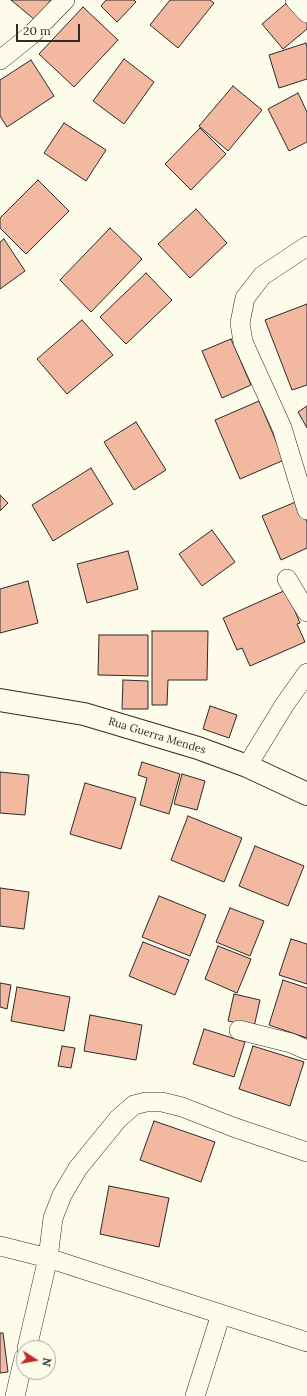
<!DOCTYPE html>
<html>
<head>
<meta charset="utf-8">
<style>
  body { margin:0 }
  #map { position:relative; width:307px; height:1396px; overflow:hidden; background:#fdfbea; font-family:Lora,serif }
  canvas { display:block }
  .north { position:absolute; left:16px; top:1340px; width:40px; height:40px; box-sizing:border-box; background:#fdfbea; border:1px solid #a9a89e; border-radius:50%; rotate:101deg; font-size:11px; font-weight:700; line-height:16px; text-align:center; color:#2b2b2b }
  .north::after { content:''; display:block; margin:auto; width:14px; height:18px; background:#c62828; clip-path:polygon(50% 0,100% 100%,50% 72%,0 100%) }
  .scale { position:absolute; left:16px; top:24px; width:64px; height:18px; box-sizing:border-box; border:2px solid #2b2b2b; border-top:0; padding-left:5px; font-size:12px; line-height:14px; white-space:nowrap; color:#2b2b2b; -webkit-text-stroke:3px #fdfbea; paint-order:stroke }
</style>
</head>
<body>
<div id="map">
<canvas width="307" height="1396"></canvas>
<div class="north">N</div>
<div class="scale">20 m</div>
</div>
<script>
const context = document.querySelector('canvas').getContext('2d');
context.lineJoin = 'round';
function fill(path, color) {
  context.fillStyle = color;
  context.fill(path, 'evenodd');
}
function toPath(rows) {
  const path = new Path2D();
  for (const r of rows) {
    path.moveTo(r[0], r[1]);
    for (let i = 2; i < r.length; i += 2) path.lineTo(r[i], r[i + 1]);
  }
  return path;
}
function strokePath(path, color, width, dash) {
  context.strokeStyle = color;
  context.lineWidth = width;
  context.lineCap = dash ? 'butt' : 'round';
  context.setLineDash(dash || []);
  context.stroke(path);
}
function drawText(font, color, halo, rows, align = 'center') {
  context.font = font + ' Lora,serif';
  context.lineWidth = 3;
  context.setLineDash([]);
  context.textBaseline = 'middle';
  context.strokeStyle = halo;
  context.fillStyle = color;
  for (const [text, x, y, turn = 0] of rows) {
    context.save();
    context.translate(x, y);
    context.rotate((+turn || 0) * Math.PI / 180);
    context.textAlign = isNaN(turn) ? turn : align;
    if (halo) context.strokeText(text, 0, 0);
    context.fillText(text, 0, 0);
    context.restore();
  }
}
const building = toPath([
  [11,0,51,0,35,20,11,0],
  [106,0,134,0,136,2,117,22,101,6,106,0],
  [170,0,210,0,214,3,178,48,150,25,170,0],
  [290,0,307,18,307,29,283,49,262,24,290,0],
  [83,7,118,40,74,87,39,54,83,7],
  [306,43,307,48,307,79,279,88,269,55,306,43],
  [124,59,154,82,124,124,93,101,124,59],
  [31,60,54,96,7,127,0,116,0,80,31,60],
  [233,86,262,110,228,151,199,126,233,86],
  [298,93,307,112,307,142,289,151,268,109,298,93],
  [64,123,106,150,86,181,44,153,64,123],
  [200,128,226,154,191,190,165,164,200,128],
  [38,180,69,211,26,254,0,228,0,218,38,180],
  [196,209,227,243,190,278,158,244,196,209],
  [110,228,142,259,91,312,60,280,110,228],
  [4,239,25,271,0,289,0,242,4,239],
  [146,273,172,300,126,344,100,317,146,273],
  [307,304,307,385,292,390,265,320,307,304],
  [82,320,113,355,67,394,37,359,82,320],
  [231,339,251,385,222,398,202,351,231,339],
  [259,401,284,460,240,479,215,420,259,401],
  [307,406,307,428,298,412,307,406],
  [136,422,166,470,134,490,104,442,136,422],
  [91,468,113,504,53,541,32,505,91,468],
  [0,495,8,503,0,511,0,495],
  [298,501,307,522,307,548,281,560,262,516,298,501],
  [212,530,235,562,202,586,179,554,212,530],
  [128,551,138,589,87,603,77,564,128,551],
  [28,581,38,623,0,633,0,589,28,581],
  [286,590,300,623,297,624,305,642,250,666,242,648,237,650,223,618,286,590],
  [152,631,208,631,207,680,168,680,167,705,152,705,152,631],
  [99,635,148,635,148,676,98,675,99,635],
  [123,680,148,681,148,709,122,709,123,680],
  [210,706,237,715,229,738,203,729,210,706],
  [142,762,180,774,169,814,140,805,147,778,138,775,142,762],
  [0,772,29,775,25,815,0,813,0,772],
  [182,774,205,781,197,810,174,804,182,774],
  [85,783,136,798,121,849,70,834,85,783],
  [188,816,242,838,224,882,171,860,188,816],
  [255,846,304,866,288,906,239,886,255,846],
  [0,888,29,892,24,929,0,926,0,888],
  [159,896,206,915,190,956,142,937,159,896],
  [230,908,264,921,250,956,216,942,230,908],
  [291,939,307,944,307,984,279,975,291,939],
  [143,942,189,960,175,995,129,976,143,942],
  [218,946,251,959,237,993,205,979,218,946],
  [283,980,307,988,307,1038,269,1025,283,980],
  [0,983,11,985,7,1009,0,1007,0,983],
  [17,987,70,997,64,1031,11,1021,17,987],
  [234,994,260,1000,254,1027,228,1021,234,994],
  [90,1015,142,1025,136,1060,84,1051,90,1015],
  [204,1029,245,1042,234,1077,193,1064,204,1029],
  [62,1046,75,1048,71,1068,58,1066,62,1046],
  [253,1046,304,1062,290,1106,239,1089,253,1046],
  [154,1121,215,1142,201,1182,140,1160,154,1121],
  [109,1186,169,1198,159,1247,100,1234,109,1186],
  [0,1333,3,1333,8,1372,0,1373,0,1333]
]);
const minor = toPath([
  [295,0,307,13],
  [0,60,30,36,65,0],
  [307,246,262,276,245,298,240,323,243,342,282,428,307,510],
  [287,579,307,612],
  [247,766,285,704,307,673],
  [239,1030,291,1043,307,1050],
  [0,1246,48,1258,307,1342],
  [27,1348,48,1258,53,1218,62,1195,78,1168,118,1119,134,1105,146,1102,162,1102,182,1107,233,1127,307,1152],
  [15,1396,24,1358],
  [195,1396,221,1314]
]);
const tertiary = toPath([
  [0,700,84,714,198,748,247,766,307,794]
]);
const streetNames = [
  ["Rua Guerra Mendes",157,736,17]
];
fill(building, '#f2b8a0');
strokePath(building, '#2b2b2b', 1);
strokePath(minor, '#2b2b2b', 20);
strokePath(tertiary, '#2b2b2b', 24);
strokePath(minor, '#fdfbea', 19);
strokePath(tertiary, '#fdfbea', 22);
drawText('11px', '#2b2b2b', '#fdfbea', streetNames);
</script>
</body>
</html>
